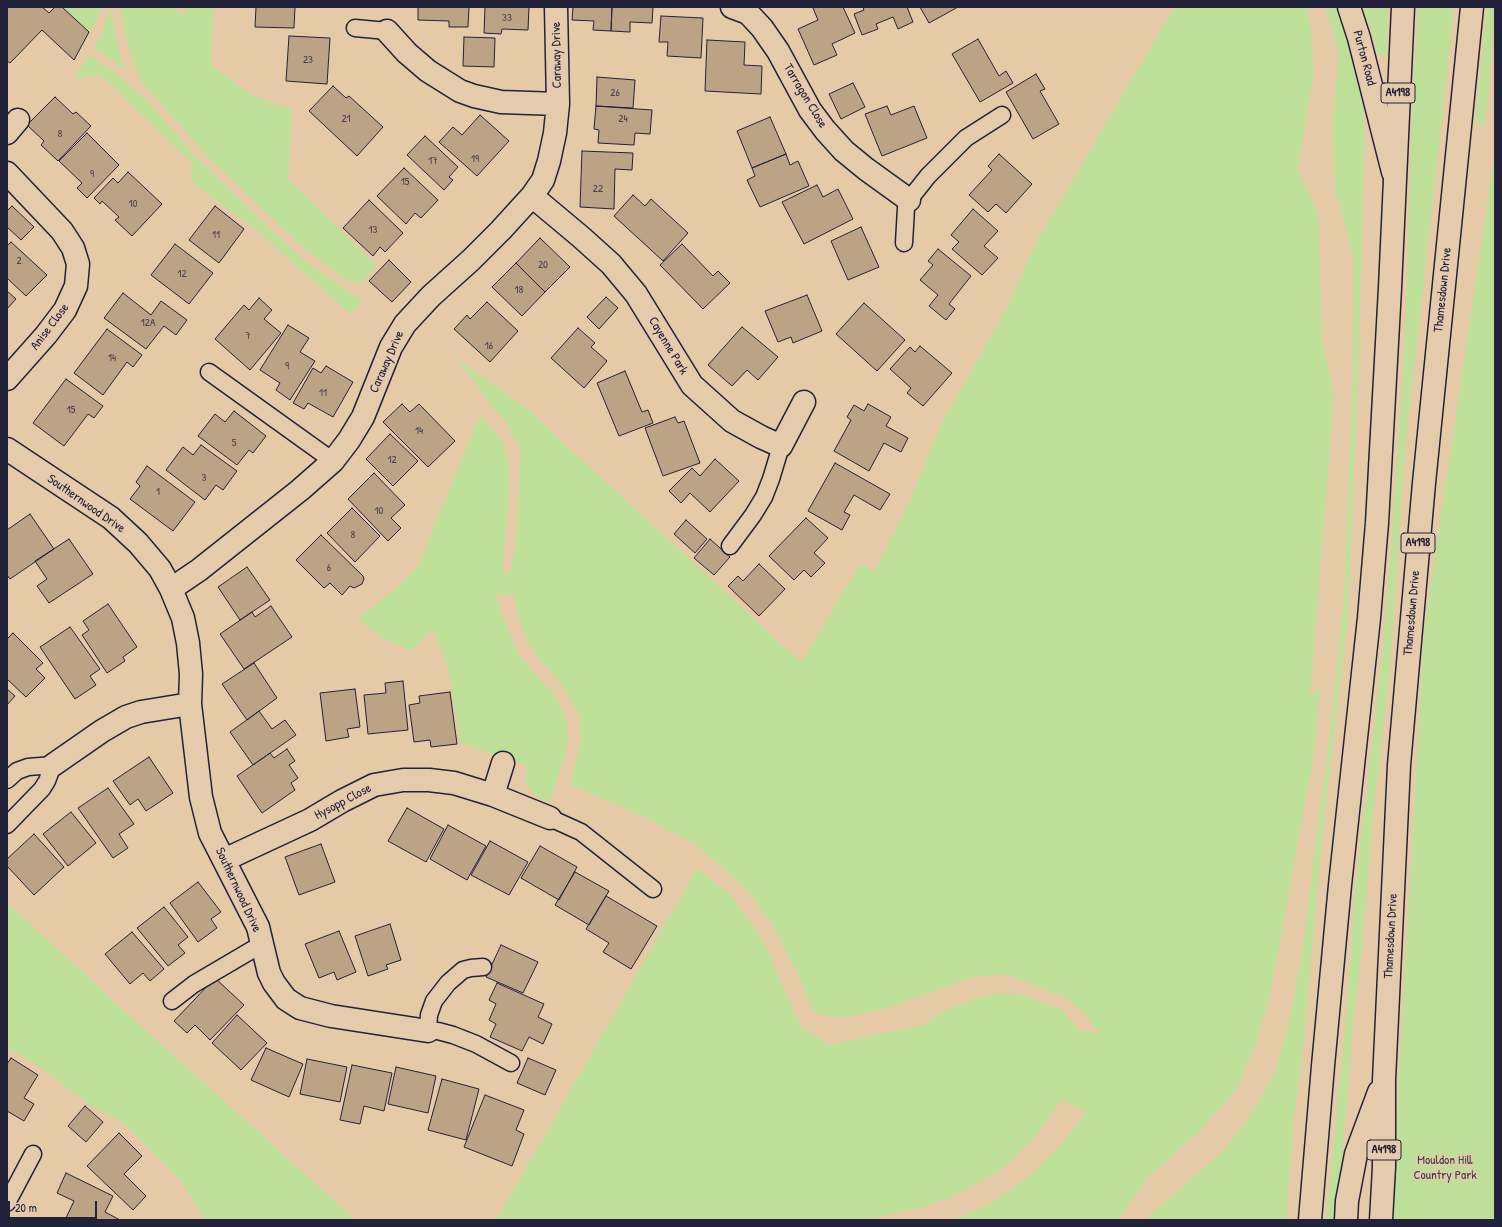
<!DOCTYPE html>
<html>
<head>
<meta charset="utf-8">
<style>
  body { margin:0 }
  #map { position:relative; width:1502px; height:1227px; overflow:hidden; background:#e6caa8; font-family:"Patrick Hand",sans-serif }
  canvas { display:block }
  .frame { position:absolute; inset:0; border:8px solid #22223b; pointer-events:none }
  .scale { position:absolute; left:8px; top:1201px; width:89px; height:18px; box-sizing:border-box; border:2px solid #22223b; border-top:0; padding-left:5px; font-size:12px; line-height:14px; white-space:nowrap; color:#22223b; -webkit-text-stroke:3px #e5cbac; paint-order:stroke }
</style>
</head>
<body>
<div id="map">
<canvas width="1502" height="1227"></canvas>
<div class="frame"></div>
<div class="scale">20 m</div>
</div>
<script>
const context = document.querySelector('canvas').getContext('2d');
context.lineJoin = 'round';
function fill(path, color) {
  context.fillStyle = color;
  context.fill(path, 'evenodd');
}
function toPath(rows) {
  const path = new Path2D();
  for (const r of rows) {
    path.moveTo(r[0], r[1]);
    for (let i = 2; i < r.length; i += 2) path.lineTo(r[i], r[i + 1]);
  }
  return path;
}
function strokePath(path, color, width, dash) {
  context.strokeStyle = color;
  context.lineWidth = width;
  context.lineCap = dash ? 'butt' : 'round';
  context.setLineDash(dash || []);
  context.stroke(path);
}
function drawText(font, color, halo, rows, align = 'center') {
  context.font = font + ' "Patrick Hand",sans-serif';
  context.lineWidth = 3.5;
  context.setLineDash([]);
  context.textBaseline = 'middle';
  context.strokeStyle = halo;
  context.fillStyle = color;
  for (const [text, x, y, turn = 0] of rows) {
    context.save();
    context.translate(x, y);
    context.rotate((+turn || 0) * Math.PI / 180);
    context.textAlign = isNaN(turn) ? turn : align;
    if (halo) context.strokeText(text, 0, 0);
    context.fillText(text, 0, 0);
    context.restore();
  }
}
const green = toPath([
  [62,7,102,7,95,24,89,32],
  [120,7,173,7,181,15,189,7,214,7,211,66,254,96,292,109,288,179,377,266,360,283,345,279,299,244,206,155,158,100,142,83,137,74,124,31,123,18],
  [1174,7,1306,7,1310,21,1314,72,1298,169,1318,214,1322,338,1334,395,1310,696,1320,685,1315,748,1272,986,1259,1035,1238,1087,1200,1131,1149,1176,1118,1220,951,1220,987,1205,1027,1178,1059,1147,1086,1113,1062,1099,1034,1138,1005,1167,980,1182,955,1195,921,1208,862,1220,496,1220,697,868,730,894,757,931,767,949,800,1026,829,1045,926,1024,937,1014,973,999,1000,993,1025,995,1062,1010,1078,1029,1100,1034,1084,1014,1065,997,1005,974,974,977,887,1008,862,1014,842,1017,826,1016,813,1011,797,972,771,923,749,892,722,867,698,846,643,816,570,785,581,739,579,716,561,684,537,656,523,632,518,615,514,595,495,594,516,650,534,673,552,692,562,708,567,723,568,739,565,755,549,803,537,797,531,791,525,781,527,766,460,743,448,666,432,629,411,651,381,637,358,619,393,590,418,566,480,414,487,423,498,434,503,442,508,461,509,497,502,574,512,569,517,532,520,449,506,421,490,405,477,384,456,359,501,389,526,408,801,662,860,564,875,571,911,497,940,426,1011,300,1033,247],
  [1325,7,1339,7,1352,47,1363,105,1365,133,1358,378,1348,614,1323,830,1304,1038,1293,1126,1286,1220,1144,1220,1225,1149,1255,1107,1274,1074,1286,1034,1301,960,1330,729,1344,596,1353,365,1353,259,1343,215,1335,191,1332,126,1338,60,1338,51],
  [1363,7,1388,7,1387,55,1377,55,1373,36],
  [1418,7,1454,7,1406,441,1390,669,1373,817,1362,948,1353,1026,1337,1220,1326,1220,1346,1018,1355,889,1382,656,1391,547,1405,334,1412,111],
  [1487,7,1495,7,1490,76,1485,125,1475,124],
  [111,8,118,46,126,72,117,63,94,49],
  [89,55,114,72,147,100,194,155,294,252,310,265,363,301,350,314,255,228,203,191,191,181,192,163,101,75,73,79],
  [1495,151,1495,1220,1392,1220,1401,1037,1424,628],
  [7,903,162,1045,356,1220,207,1220,177,1177,124,1123,90,1105,37,1065,7,1047]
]);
const building = toPath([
  [7,7,42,7,49,13,55,7,62,7,89,32,74,60,42,30,10,63,7,61,7,7],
  [256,7,295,7,294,28,255,27,256,7],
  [418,7,469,7,468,27,449,27,449,21,418,20,418,7],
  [485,7,529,7,528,30,502,29,501,34,484,33,485,7],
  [573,7,612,7,611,31,593,30,594,21,572,20,573,7],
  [612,7,653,7,652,23,630,22,630,32,611,31,612,7],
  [815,7,843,7,855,33,832,44,837,55,814,65,798,29,818,20,813,8,815,7],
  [863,7,907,7,913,22,898,29,893,17,876,24,878,29,862,35,854,14,864,10,863,7],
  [920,7,958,7,929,23,920,7],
  [661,16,703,18,701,58,667,56,668,42,659,42,661,16],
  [289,36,330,38,327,84,286,81,289,36],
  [464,37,495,38,494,67,463,66,464,37],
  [978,39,999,76,1006,71,1013,83,980,102,952,54,978,39],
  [707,40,745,42,744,65,762,66,761,94,705,91,707,40],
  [1036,74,1045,89,1040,91,1059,124,1033,139,1006,92,1036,74],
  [597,77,635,80,633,108,596,106,597,77],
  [853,83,865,107,841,119,829,94,853,83],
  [333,86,346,98,349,96,383,127,357,156,309,111,333,86],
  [55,97,73,114,76,112,91,126,58,161,41,145,44,141,27,125,55,97],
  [596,106,652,110,650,134,635,133,634,145,598,143,599,130,594,129,596,106],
  [887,106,891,115,914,106,927,138,882,156,865,114,887,106],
  [480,115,509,141,477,176,439,142,453,127,462,135,480,115],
  [770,117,786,154,752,168,737,131,770,117],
  [87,133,119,165,87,198,77,188,82,183,59,161,87,133],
  [425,136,458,167,449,177,453,180,444,190,407,155,425,136],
  [582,151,633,153,632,170,615,169,614,209,580,207,582,151],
  [786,154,790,165,798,161,809,186,760,207,747,180,755,176,752,168,786,154],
  [999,154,1032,184,1006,213,996,204,988,212,969,195,992,170,988,166,999,154],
  [404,168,438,200,421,218,415,213,406,224,377,196,404,168],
  [128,172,162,204,132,236,115,220,119,217,102,201,100,204,94,198,113,178,118,183,128,172],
  [817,185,823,197,838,189,853,219,804,244,782,202,817,185],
  [633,195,645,206,651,199,688,233,663,261,614,216,633,195],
  [369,200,403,233,385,252,380,247,373,256,343,228,369,200],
  [12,206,34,227,21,240,7,227,7,211,12,206],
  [215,206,244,229,219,263,189,240,215,206],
  [973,209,998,231,984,246,998,258,982,275,952,249,959,242,951,235,973,209],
  [861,227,879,267,848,280,831,241,861,227],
  [540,238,570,267,545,292,516,263,540,238],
  [11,242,47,275,26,296,7,278,7,246,11,242],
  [175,244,213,273,189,304,151,275,175,244],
  [682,244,713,276,718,271,730,283,703,309,660,265,682,244],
  [938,249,971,276,949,304,955,309,946,320,929,306,938,295,920,280,933,265,928,261,938,249],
  [389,260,411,282,392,302,369,281,389,260],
  [516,263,545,292,522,316,492,287,516,263],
  [7,291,16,299,7,309,7,291],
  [123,293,151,315,161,301,187,320,176,335,164,326,146,349,104,318,123,293],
  [807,295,822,331,793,343,791,337,778,342,765,311,807,295],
  [606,297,618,308,599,329,587,317,606,297],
  [259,298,272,310,264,319,281,333,250,370,215,339,244,305,249,310,259,298],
  [487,302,518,331,490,362,454,329,467,315,470,319,487,302],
  [864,303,905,340,877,371,836,334,864,303],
  [288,325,309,338,300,352,315,361,290,400,276,390,280,383,260,370,288,325],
  [742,327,778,357,758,380,747,370,732,386,708,365,742,327],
  [578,328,595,343,591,347,607,361,584,388,551,358,578,328],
  [107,329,142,355,133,367,127,362,103,395,74,373,107,329],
  [920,346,952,373,923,406,907,393,911,388,890,369,910,347,915,352,920,346],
  [326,366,353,382,333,417,308,403,304,409,293,403,313,368,321,373,326,366],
  [625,371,642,412,648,410,653,423,619,436,597,383,625,371],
  [66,379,103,406,94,418,88,414,64,446,33,423,66,379],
  [402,404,410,412,419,404,455,441,428,467,383,422,402,404],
  [868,404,891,417,886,426,908,438,901,452,884,443,869,471,834,451,851,420,847,417,854,405,864,411,868,404],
  [234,411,266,436,253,453,249,450,237,465,198,436,215,414,225,422,234,411],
  [675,417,678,423,684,421,700,463,663,476,645,428,675,417],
  [390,434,418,461,393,486,366,459,390,434],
  [201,445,237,471,223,490,216,485,205,500,166,470,183,447,193,455,201,445],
  [715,459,739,481,710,512,690,493,681,503,669,491,692,468,700,476,715,459],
  [835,463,890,494,880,510,854,495,844,512,850,515,842,530,808,511,835,463],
  [147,466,195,502,173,531,130,499,140,486,136,482,147,466],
  [374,473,405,505,391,518,401,528,388,541,348,499,374,473],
  [352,508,380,536,355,562,327,533,352,508],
  [30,514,54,549,10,579,7,575,7,530,30,514],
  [806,518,828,538,814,553,825,563,811,577,804,570,794,580,769,556,806,518],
  [686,520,707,539,695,553,674,534,686,520],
  [321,535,363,576,364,579,362,584,354,588,350,586,342,595,330,583,324,588,296,560,321,535],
  [69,539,93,574,49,603,37,586,47,579,35,561,69,539],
  [710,539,730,557,714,575,694,558,710,539],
  [759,564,785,589,759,616,728,586,738,576,743,581,759,564],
  [247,567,270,600,240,620,218,587,247,567],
  [108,604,137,647,123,657,125,661,107,673,82,635,89,630,83,621,108,604],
  [271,606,292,637,244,669,220,634,252,612,255,617,271,606],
  [70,627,100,669,90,676,96,685,75,699,40,647,70,627],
  [13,633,43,663,36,669,45,678,26,697,7,679,7,639,13,633],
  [254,663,277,698,247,720,222,684,254,663],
  [403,681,408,730,368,734,364,695,386,693,385,683,403,681],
  [7,689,15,696,7,705,7,689],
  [355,689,360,727,347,729,349,737,326,741,320,693,355,689],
  [450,692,457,744,431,747,430,740,414,742,409,705,420,703,419,696,450,692],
  [259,711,272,729,285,720,296,735,253,765,230,732,259,711],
  [287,749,295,761,289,765,298,778,291,783,295,790,262,813,237,776,270,753,274,758,287,749],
  [149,757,173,793,146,811,138,799,130,805,113,781,149,757],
  [108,788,134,824,119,834,128,848,113,858,78,808,108,788],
  [407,808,444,829,426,862,388,841,407,808],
  [71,812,96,843,68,866,43,834,71,812],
  [448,825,486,846,467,880,430,859,448,825],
  [34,834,64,867,34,895,7,866,7,859,34,834],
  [490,841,528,862,509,895,471,875,490,841],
  [321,844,335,882,299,895,285,857,321,844],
  [540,846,577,867,559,900,521,878,540,846],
  [575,872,609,891,589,925,555,905,575,872],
  [198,882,221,912,211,919,217,928,198,942,170,903,198,882],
  [606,896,657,926,631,969,603,952,609,943,586,929,606,896],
  [164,907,188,937,178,945,185,953,168,966,137,928,164,907],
  [390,924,401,960,386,965,388,969,368,976,355,936,390,924],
  [339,931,356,972,337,980,334,972,319,978,305,944,339,931],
  [132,932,164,969,150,981,143,973,130,984,105,954,132,932],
  [501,945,538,962,523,993,486,977,501,945],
  [215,978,244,1005,210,1040,195,1025,187,1033,174,1021,215,978],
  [497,983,544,1004,538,1017,552,1024,543,1044,529,1037,522,1051,490,1037,496,1024,489,1020,496,1004,489,1000,497,983],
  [237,1015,267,1043,241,1070,212,1043,237,1015],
  [266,1048,303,1064,289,1097,251,1080,266,1048],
  [11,1058,38,1075,24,1098,34,1104,24,1121,7,1111,7,1064,11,1058],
  [528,1058,556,1070,545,1095,517,1083,528,1058],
  [307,1059,347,1067,340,1102,300,1094,307,1059],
  [352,1065,392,1073,384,1111,364,1106,360,1124,340,1120,352,1065],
  [396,1067,436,1076,428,1113,388,1104,396,1067],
  [442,1079,479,1089,466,1140,428,1130,442,1079],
  [485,1095,524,1110,516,1130,524,1134,512,1166,464,1147,485,1095],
  [85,1106,103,1122,86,1142,68,1126,85,1106],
  [119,1133,142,1156,124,1174,146,1196,133,1210,87,1166,119,1133],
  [66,1173,113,1196,105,1212,120,1220,65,1220,74,1201,57,1193,66,1173]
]);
const lane = toPath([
  [355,28,387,31],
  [904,243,906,208,909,200,928,176,966,138,1002,115],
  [209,372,333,461],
  [730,546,753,515,764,497,771,479,781,446],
  [7,780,17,771,28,767,53,765,47,781,42,789,7,825],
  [550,818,581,832,653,889],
  [483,967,471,968,463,970,448,983,434,1001,429,1015,428,1031,438,1031,453,1035,476,1044,511,1063],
  [172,1001,194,984,262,944],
  [7,1203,33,1154]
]);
const street = toPath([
  [732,7,748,13,762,28,778,51,810,110,825,130,844,151,866,169,909,200],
  [387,31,407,53,428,71,460,91,474,96,501,102,558,104],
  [7,133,18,120],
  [7,173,62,231,73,248,78,264,76,286,65,310,46,335,7,379],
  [532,196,581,237,611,264,636,294,692,385,732,421,761,437,781,446,804,402],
  [7,449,111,518,138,543,160,569,171,589,183,618,188,643,191,674,190,704,201,797,210,833,258,927,269,973,274,983,286,999,300,1008,331,1016,428,1031],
  [171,589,199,570,300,490,333,461,349,440,363,417,391,347,405,324,431,296,471,260,501,230,532,196,543,180,549,161,555,133,558,104,556,7],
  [53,765,102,731,126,717,141,712,190,704],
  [493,795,503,763],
  [224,860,310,820,342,801,374,785,403,780,429,780,454,783,493,795,550,818]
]);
const secondary = toPath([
  [1349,7,1359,38,1393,172]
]);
const primary = toPath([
  [1310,1220,1323,1066,1340,885,1369,618,1377,523,1390,288,1403,7],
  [1346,1220,1347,1201,1356,1154,1379,1092],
  [1381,1220,1384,1167,1384,1080,1399,765,1424,483,1472,7]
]);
const numberNames = [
  ["33",507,18],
  ["23",308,60],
  ["26",615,93],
  ["21",346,119],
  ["24",623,119],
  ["8",60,134],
  ["19",475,159],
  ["17",433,161],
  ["9",92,174],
  ["15",405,182],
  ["22",598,189],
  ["10",133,204],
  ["13",373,230],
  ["11",216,235],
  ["2",19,261],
  ["20",543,265],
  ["12",182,274],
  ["18",519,290],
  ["12A",148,323],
  ["7",248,336],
  ["16",489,346],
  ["14",112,358],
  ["9",287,366],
  ["11",323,393],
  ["15",71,410],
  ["14",419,431],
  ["5",234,443],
  ["12",392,460],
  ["3",204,478],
  ["1",158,492],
  ["10",379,511],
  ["8",353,535],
  ["6",329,568]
];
const shields = [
  [1398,93,34],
  [1418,543,34],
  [1384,1150,34]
];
const shieldNames = [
  ["A4198",1398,93],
  ["A4198",1418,543],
  ["A4198",1384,1150]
];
const streetNames = [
  ["Caraway Drive",557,55,-91],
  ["Purton Road",1364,58,75],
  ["Tarragon Close",805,96,59],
  ["Thamesdown Drive",1443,290,-84],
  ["Anise Close",50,327,-53],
  ["Cayenne Park",668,346,59],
  ["Caraway Drive",387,362,-66],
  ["Southernwood Drive",86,504,35],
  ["Thamesdown Drive",1412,613,-85],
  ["Hysopp Close",343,802,-28],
  ["Southernwood Drive",238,890,65],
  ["Thamesdown Drive",1391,936,-87]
];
const parkNames = [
  ["Mouldon Hill",1445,1161],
  ["Country Park",1445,1176]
];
fill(green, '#bedf98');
fill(building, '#bca385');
strokePath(building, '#22223b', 1);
strokePath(lane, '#22223b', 19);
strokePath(street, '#22223b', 25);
strokePath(secondary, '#22223b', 25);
strokePath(primary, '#22223b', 25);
strokePath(lane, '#e5cbac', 16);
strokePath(street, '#e5cbac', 22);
strokePath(secondary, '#e5cbac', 22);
strokePath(primary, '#e5cbac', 22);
drawText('11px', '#48424e', null, numberNames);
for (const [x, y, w] of shields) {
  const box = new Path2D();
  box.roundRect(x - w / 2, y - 10, w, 20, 3);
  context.fillStyle = '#e5cbac';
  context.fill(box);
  strokePath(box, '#22223b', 1);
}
drawText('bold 12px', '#22223b', null, shieldNames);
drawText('13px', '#22223b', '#e5cbac', streetNames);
drawText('13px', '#393e49', '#e5cbac', parkNames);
</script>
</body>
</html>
